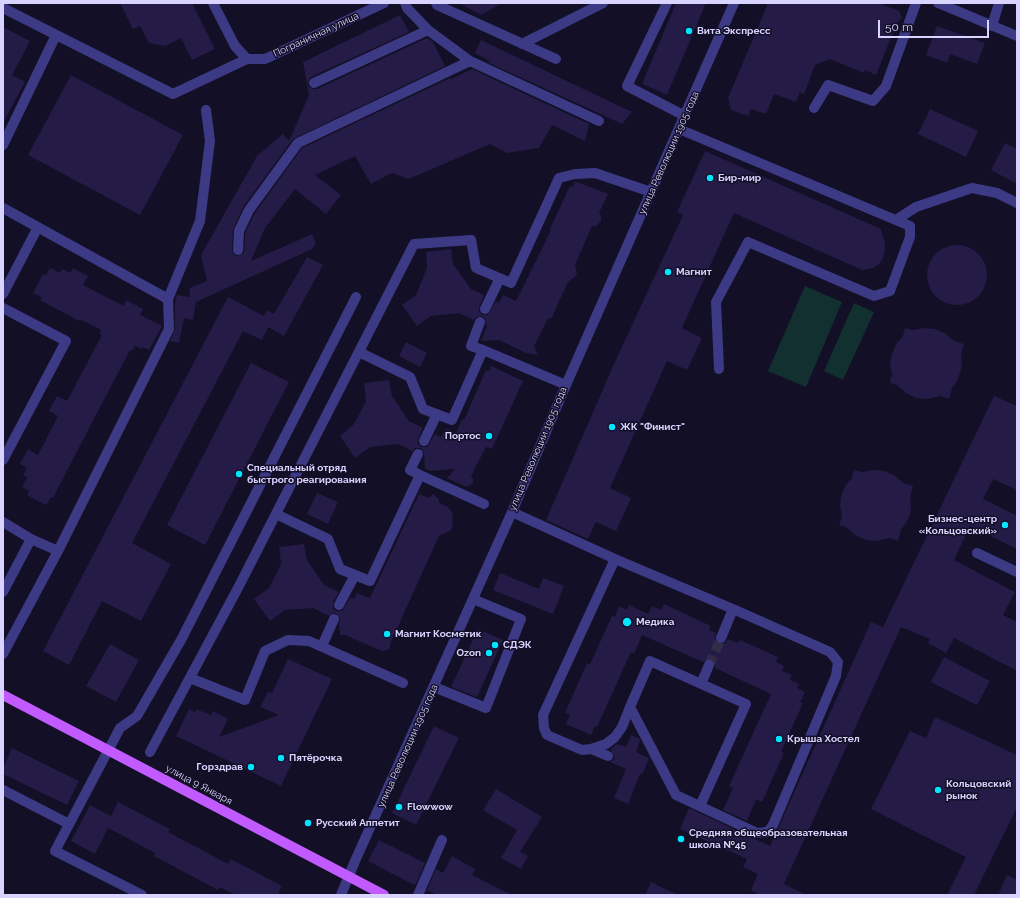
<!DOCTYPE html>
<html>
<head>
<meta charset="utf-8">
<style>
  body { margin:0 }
  #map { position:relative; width:1020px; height:898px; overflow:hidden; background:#130f26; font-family:Raleway,sans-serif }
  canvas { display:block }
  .frame { position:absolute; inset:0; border:4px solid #d9d4ff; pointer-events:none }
  .scale { position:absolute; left:878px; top:20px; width:111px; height:18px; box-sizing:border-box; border:2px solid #d9d4ff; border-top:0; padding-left:5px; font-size:12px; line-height:14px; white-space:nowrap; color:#d9d4ff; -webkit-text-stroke:3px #130f26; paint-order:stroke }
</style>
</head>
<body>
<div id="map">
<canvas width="1020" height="898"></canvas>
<div class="frame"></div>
<div class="scale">50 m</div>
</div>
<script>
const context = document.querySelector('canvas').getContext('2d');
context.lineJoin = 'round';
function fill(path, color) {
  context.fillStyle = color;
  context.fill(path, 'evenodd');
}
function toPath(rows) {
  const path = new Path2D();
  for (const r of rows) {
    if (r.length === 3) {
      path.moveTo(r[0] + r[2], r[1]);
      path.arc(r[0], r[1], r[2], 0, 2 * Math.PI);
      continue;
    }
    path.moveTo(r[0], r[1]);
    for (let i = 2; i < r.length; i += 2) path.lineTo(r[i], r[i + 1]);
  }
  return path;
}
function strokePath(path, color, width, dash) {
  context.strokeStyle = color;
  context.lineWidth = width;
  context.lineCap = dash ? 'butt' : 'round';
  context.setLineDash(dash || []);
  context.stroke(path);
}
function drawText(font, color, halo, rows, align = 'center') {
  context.font = font + ' Raleway,sans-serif';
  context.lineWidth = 3;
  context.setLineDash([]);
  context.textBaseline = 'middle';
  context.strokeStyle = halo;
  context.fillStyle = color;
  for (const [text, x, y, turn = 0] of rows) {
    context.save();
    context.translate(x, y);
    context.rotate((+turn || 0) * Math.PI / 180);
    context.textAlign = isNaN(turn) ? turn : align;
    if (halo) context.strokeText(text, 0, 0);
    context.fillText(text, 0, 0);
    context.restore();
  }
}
const green = toPath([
  [805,286,842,302,806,387,768,371],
  [854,303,874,312,843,380,824,371]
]);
const building = toPath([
  [120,3,192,3,215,49,192,60,181,38,165,46,149,43,140,26,133,29],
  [459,3,502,3,481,15],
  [676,3,706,3,667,95,642,84],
  [768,3,878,3,899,11,902,18,897,23,876,75,865,70,864,73,830,59,815,65,804,94,800,92,796,102,774,94,766,114,751,109,748,116,731,110,728,98],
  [400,15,409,32,311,77,308,82,308,86,313,89,317,89,427,38,433,42,445,66,293,139,243,207,233,230,232,250,234,255,238,256,244,253,245,233,255,213,302,148,450,78,451,79,472,69,589,124,585,141,552,125,539,148,507,153,490,144,409,179,392,173,371,184,355,156,315,175,341,195,326,214,295,189,265,228,251,261,312,234,316,243,312,249,196,302,193,320,184,318,179,343,170,341,175,329,175,304,177,295,189,297,190,288,207,281,201,255,257,156,283,134,289,141,309,95,303,62],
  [937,26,985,43,977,64,950,54,947,63,926,55],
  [3,27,30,41,12,75,25,82,3,123],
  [481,40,548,72,632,112,622,124,487,62,490,61,475,53],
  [71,75,183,135,140,215,28,155],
  [930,109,978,131,966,157,918,134],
  [1005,143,1017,149,1017,184,991,170],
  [705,151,881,229,885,243,885,250,883,258,879,264,873,268,862,270,734,213,682,328,702,338,687,370,667,361,610,488,631,498,616,531,596,522,588,539,546,520,614,364,683,215,677,212],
  [575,181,608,194,599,213,601,217,601,221,596,226,592,226,575,265,577,273,575,277,568,282,551,319,548,318,534,346,538,355,526,353,499,340,481,341,487,326,486,325,485,318,482,316,476,317,474,320,459,313,431,316,417,326,402,305,416,295,427,268,426,252,451,249,453,264,471,289,484,295,479,307,479,312,483,315,488,315,496,301,499,303,503,295,516,301,551,230,550,229,570,186,573,187],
  [957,275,30],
  [307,257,323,265,284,336,268,327,262,340,243,331,132,543,171,564,141,621,102,601,69,665,43,651,228,297,264,316,267,310,274,314],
  [50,268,60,273,62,269,70,273,73,268,88,276,83,285,124,306,126,300,143,309,140,315,162,326,149,350,143,347,142,349,135,346,132,351,130,350,73,459,53,498,51,497,46,505,27,495,29,491,22,487,27,478,23,475,27,468,20,464,28,449,38,455,58,416,49,411,53,403,57,396,67,401,102,335,99,333,101,330,80,319,79,321,40,300,42,297,33,293,43,274,46,275],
  [905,328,913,330,924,328,935,329,946,334,954,341,964,344,961,356,962,364,960,373,957,381,952,388,949,399,940,396,928,399,916,398,906,393,897,385,890,383,892,374,890,364,892,354,896,344,903,336],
  [406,342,427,353,420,367,399,356],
  [251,363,289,382,205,545,167,525],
  [491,366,523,381,492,449,486,447,471,476,473,479,473,483,469,486,464,486,447,478,455,469,431,471,425,469,424,453,421,448,415,448,412,451,398,444,370,447,355,458,340,436,354,424,366,401,364,383,389,380,392,396,409,421,423,428,418,439,418,444,422,447,427,447,435,434,441,437,446,428,456,433,462,419,464,420,486,370,489,371],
  [994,396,1017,406,1017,490,993,479,983,499,1017,516,1017,549,970,526,954,560,1015,592,1003,615,1017,622,1017,671,954,638,946,653,928,643,930,639,901,627,784,884,807,895,760,895,751,890,758,874,743,867,747,859,680,829,689,808,770,846,871,622,883,627],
  [854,470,862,472,874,470,885,471,895,476,903,483,913,486,910,498,911,506,910,515,906,523,901,530,898,541,889,538,877,541,866,540,855,535,846,527,839,525,842,517,840,506,841,496,845,486,852,478],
  [317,493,338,502,328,524,307,514],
  [419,494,429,498,433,494,439,499,439,503,448,507,453,514,452,519,453,527,450,531,439,536,390,644,390,649,382,651,345,635,340,635,339,623,340,618,336,613,333,613,329,616,313,608,285,610,270,621,254,599,269,588,281,564,279,547,304,544,307,560,324,585,339,592,333,602,333,608,336,611,342,611,350,598,354,599,357,593,370,598],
  [500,573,539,589,543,578,564,586,553,614,493,590],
  [664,604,711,626,709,630,716,633,715,639,718,644,725,643,728,639,738,643,740,640,778,657,776,662,784,666,782,671,792,675,790,680,799,684,797,688,805,692,800,702,803,703,781,752,784,753,762,802,756,799,747,821,723,810,733,788,729,786,771,694,715,668,715,664,712,659,708,659,703,662,642,635,634,654,631,652,597,727,595,726,591,735,566,724,570,715,565,713,587,663,590,664,612,616,615,617,619,606,627,610,629,605,648,614,652,606,661,610],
  [478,629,503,640,477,697,451,687],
  [110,644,139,660,116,702,86,686],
  [944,657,990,681,977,705,931,682],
  [288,659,332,679,281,786,176,736,189,709,195,712,196,709,211,715,213,711,228,719,219,737,279,715,260,707,268,692,272,693],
  [935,717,1017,755,1017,807,974,895,947,895,966,857,871,809,910,731,926,738],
  [434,726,459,738,416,825,392,813],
  [631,735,639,738,640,741,636,752,649,758,642,775,640,774,628,804,614,798,626,769,610,762,614,759,614,756,611,750,612,748,617,744,626,747],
  [12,748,79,781,67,805,3,774,3,768],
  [496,789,542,817,520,852,528,856,521,869,501,858,517,830,483,810],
  [118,802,170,829,168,832,228,864,231,859,282,886,278,895,235,895,220,887,218,890,154,856,155,853,108,828,95,854,71,841,90,805,111,816],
  [379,840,425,863,416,884,414,885,368,861],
  [452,856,475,869,472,875,512,895,437,895,427,890,436,869,443,873],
  [1007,875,1017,880,1017,895,998,895],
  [651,882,678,895,645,895]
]);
const minorTunnel = toPath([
  [709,665,721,638]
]);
const minor = toPath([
  [213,3,235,46,247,59],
  [436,3,437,5,556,59],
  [667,3,627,86,685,116],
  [938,3,1017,36],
  [3,8,173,94,247,59,265,59,384,3],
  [992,26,999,3],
  [522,44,603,3],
  [470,61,599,121],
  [314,83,428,30,407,8,405,3],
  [814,108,828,85,873,101,886,86,916,3],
  [679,129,910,226,910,237,890,291,874,296,748,242,716,302,719,369],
  [3,145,56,35],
  [3,208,168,299],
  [896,220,916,207,972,188,997,193,1017,203],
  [238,250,239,231,249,210,298,143,470,61,428,30],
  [3,294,38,227],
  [3,308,66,341,3,460],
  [485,309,500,278],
  [480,322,471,346,483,350],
  [359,352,410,377,423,409,452,420,483,350,566,385],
  [424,441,437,414],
  [418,454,410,470,420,475],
  [512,512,615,559,733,609,830,652,838,662,836,676,773,825,768,832,757,833,676,795,630,707,650,661,746,704,700,806],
  [276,514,328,539,340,569,355,575],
  [3,522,31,539,58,551,169,329,168,299,200,221,210,141,206,110],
  [977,553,1017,572],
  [615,559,543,715,544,728,547,735,582,750,591,749,606,744,615,737,622,727,630,707],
  [3,592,31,539],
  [339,605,355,575,370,581,420,475,484,504],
  [721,638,733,609],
  [322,646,334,619],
  [3,654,58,551],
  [190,678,245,700,265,651,288,640,309,641,403,683],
  [701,684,709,665],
  [434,687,486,708,521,619,473,599],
  [591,749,608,756],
  [150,752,239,586,414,244,471,240,476,268,511,283,559,178,575,174,595,173,651,192],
  [3,790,69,824],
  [142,895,55,851,120,728,137,716,181,640,356,297],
  [341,895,355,861,512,512,566,385,734,3],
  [418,895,442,840]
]);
const major = toPath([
  [3,695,384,895]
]);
const markers = [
  [689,31,4,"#00e5ff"],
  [710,178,4,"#00e5ff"],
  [668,272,4,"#00e5ff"],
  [612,427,4,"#00e5ff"],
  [489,436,4,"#00e5ff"],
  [239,474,4,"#00e5ff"],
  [1005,525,4,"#00e5ff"],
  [627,622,5,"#00e5ff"],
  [387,634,4,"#00e5ff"],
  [495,645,4,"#00e5ff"],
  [489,653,4,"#00e5ff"],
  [779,739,4,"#00e5ff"],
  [281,758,4,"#00e5ff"],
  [251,767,4,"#00e5ff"],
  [938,790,4,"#00e5ff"],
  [399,807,4,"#00e5ff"],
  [308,823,4,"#00e5ff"],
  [681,839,4,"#00e5ff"]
];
const poiNames = [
  ["Вита Экспресс",697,31],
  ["Бир-мир",718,178],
  ["Магнит",676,272],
  ["ЖК \"Финист\"",620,427],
  ["Портос",481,436,"right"],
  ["Специальный отряд",247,468],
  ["быстрого реагирования",247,480],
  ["Бизнес-центр",997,519,"right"],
  ["«Кольцовский»",997,531,"right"],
  ["Медика",636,622],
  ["Магнит Косметик",395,634],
  ["СДЭК",503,645],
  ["Ozon",481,653,"right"],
  ["Крыша Хостел",787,739],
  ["Пятёрочка",289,758],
  ["Горздрав",243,767,"right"],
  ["Кольцовский",946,784],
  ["рынок",946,796],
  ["Flowwow",407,807],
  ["Русский Аппетит",316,823],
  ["Средняя общеобразовательная",689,833],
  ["школа №45",689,845]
];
const streetNames = [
  ["Пограничная улица",316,35,-25],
  ["улица Революции 1905 года",669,153,-66],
  ["улица Революции 1905 года",538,449,-67],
  ["улица Революции 1905 года",408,746,-66],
  ["улица 9 Января",199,785,28]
];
fill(green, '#12302f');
fill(building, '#241b47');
strokePath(minorTunnel, '#312d47', 10, [10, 5]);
strokePath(minor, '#3d3a85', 10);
strokePath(major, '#c25bff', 10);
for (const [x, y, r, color] of markers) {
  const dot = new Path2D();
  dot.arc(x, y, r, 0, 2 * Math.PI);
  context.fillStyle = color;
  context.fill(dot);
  strokePath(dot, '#130f26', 1.5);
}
drawText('bold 10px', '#d9d4ff', '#130f26', poiNames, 'left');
drawText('10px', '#d9d4ff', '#130f26', streetNames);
</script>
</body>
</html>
